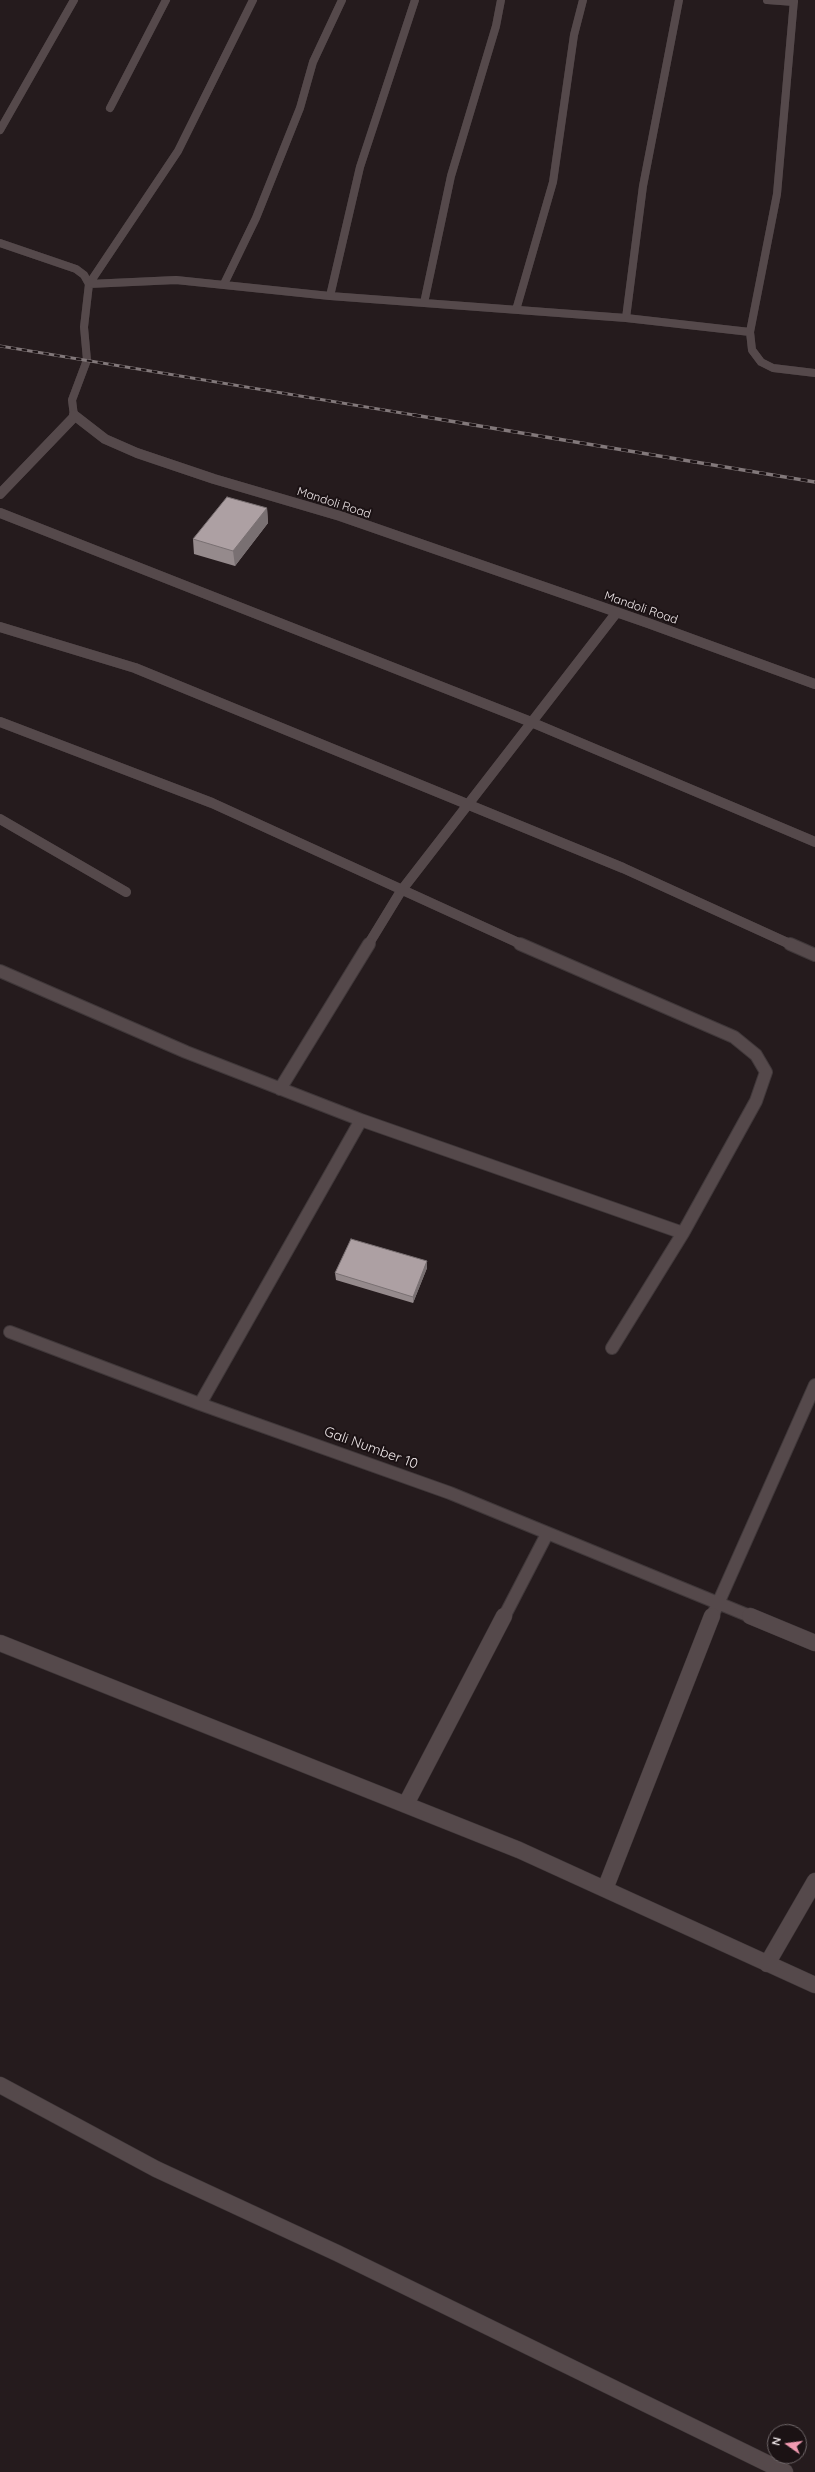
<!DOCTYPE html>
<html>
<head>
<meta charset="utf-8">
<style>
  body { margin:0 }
  #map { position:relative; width:815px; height:2472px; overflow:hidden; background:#251b1d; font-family:Quicksand,sans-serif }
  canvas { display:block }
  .north { position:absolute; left:767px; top:2424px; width:40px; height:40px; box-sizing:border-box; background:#1b1214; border:1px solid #70686a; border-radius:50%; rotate:284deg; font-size:11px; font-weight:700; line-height:16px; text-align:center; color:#f0e8ea }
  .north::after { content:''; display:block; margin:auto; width:14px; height:18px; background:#f19ab1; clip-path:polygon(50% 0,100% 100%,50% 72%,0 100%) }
</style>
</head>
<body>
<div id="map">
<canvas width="815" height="2472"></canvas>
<div class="north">N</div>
</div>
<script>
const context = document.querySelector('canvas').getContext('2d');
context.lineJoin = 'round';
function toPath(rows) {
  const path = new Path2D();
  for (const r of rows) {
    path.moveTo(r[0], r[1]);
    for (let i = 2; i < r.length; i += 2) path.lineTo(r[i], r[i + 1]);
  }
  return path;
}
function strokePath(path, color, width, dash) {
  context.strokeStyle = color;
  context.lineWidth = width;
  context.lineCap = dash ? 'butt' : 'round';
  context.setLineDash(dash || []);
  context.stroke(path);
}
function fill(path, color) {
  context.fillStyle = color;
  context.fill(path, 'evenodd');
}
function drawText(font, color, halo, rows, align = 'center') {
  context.font = font + ' Quicksand,sans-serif';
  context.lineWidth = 4;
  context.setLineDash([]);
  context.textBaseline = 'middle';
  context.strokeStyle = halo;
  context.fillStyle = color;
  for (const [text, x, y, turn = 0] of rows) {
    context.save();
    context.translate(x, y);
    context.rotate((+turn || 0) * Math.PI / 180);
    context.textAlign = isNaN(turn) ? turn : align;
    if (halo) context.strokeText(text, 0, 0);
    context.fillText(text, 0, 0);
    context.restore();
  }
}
const minorFar3 = toPath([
  [767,0,794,2],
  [794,0,777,194,750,332,752,350,761,362,773,368,815,373],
  [110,108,166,0],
  [0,130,74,0],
  [0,243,76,269,84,275,89,284,84,327,87,360,72,400,74,416],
  [89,284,176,280,330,296,626,318,750,332],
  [89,284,178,151,253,0],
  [224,284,256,218,300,108,313,62,342,0],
  [330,296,360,167,415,0],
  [424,303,451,176,496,26,501,0],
  [516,310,553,182,574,35,583,0],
  [626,318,643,186,679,0]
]);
const minorFar2 = toPath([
  [74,415,105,439,137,453,214,479,340,516,648,623,815,684],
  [0,494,74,417],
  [0,513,531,722,815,842],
  [0,627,135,668,623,868,792,945],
  [0,722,212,803,523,945],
  [0,819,126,892],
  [368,945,401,891,617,612]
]);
const minorFar1 = toPath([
  [520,944,734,1037,756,1055,766,1072,756,1101,683,1233,612,1348],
  [790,944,815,955],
  [0,971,186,1052,361,1120,683,1233],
  [280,1089,369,944],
  [10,1332,200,1404,450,1493,752,1617],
  [200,1404,361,1120],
  [504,1617,547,1534],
  [712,1617,815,1385]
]);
const minor = toPath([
  [750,1616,815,1643],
  [0,1643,519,1850,815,1985],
  [406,1804,504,1616],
  [605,1889,712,1616],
  [767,1964,815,1881],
  [0,2085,156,2169,337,2253,785,2472]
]);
const railFar1 = toPath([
  [0,346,420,416]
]);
const rail = toPath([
  [414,415,815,482]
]);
const wall = toPath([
  [267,508,268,523,235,566,194,554,193,539],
  [427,1268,413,1303,336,1280,335,1273]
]);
const shadedWall = toPath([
  [267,508,268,523,235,566,233,551],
  [427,1261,427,1268,413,1303,413,1297]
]);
const building = toPath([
  [227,497,267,508,233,551,193,539,227,497],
  [351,1239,427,1261,413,1297,335,1273,351,1239]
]);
const farStreetnames = [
  ["Mandoli Road",334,503,18],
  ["Mandoli Road",641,608,19]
];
const streetNames = [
  ["Gali Number 10",371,1448,20]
];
strokePath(minorFar3, '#40383a', 8);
strokePath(minorFar2, '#40383a', 10);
strokePath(minorFar1, '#40383a', 14);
strokePath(minor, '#40383a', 17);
strokePath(minorFar3, '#55494b', 8);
strokePath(minorFar2, '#55494b', 10);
strokePath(minorFar1, '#55494b', 12);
strokePath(minor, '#55494b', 16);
strokePath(railFar1, '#82787a', 3);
strokePath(rail, '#82787a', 3.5);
strokePath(railFar1, '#1b1214', 2, [5.5]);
strokePath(rail, '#1b1214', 2.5, [7]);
fill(wall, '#958a8c');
fill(shadedWall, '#797072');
fill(building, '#ada0a3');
strokePath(building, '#797072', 1);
drawText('12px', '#f0e8ea', '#1b1214', farStreetnames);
drawText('14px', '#f0e8ea', '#1b1214', streetNames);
</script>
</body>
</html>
